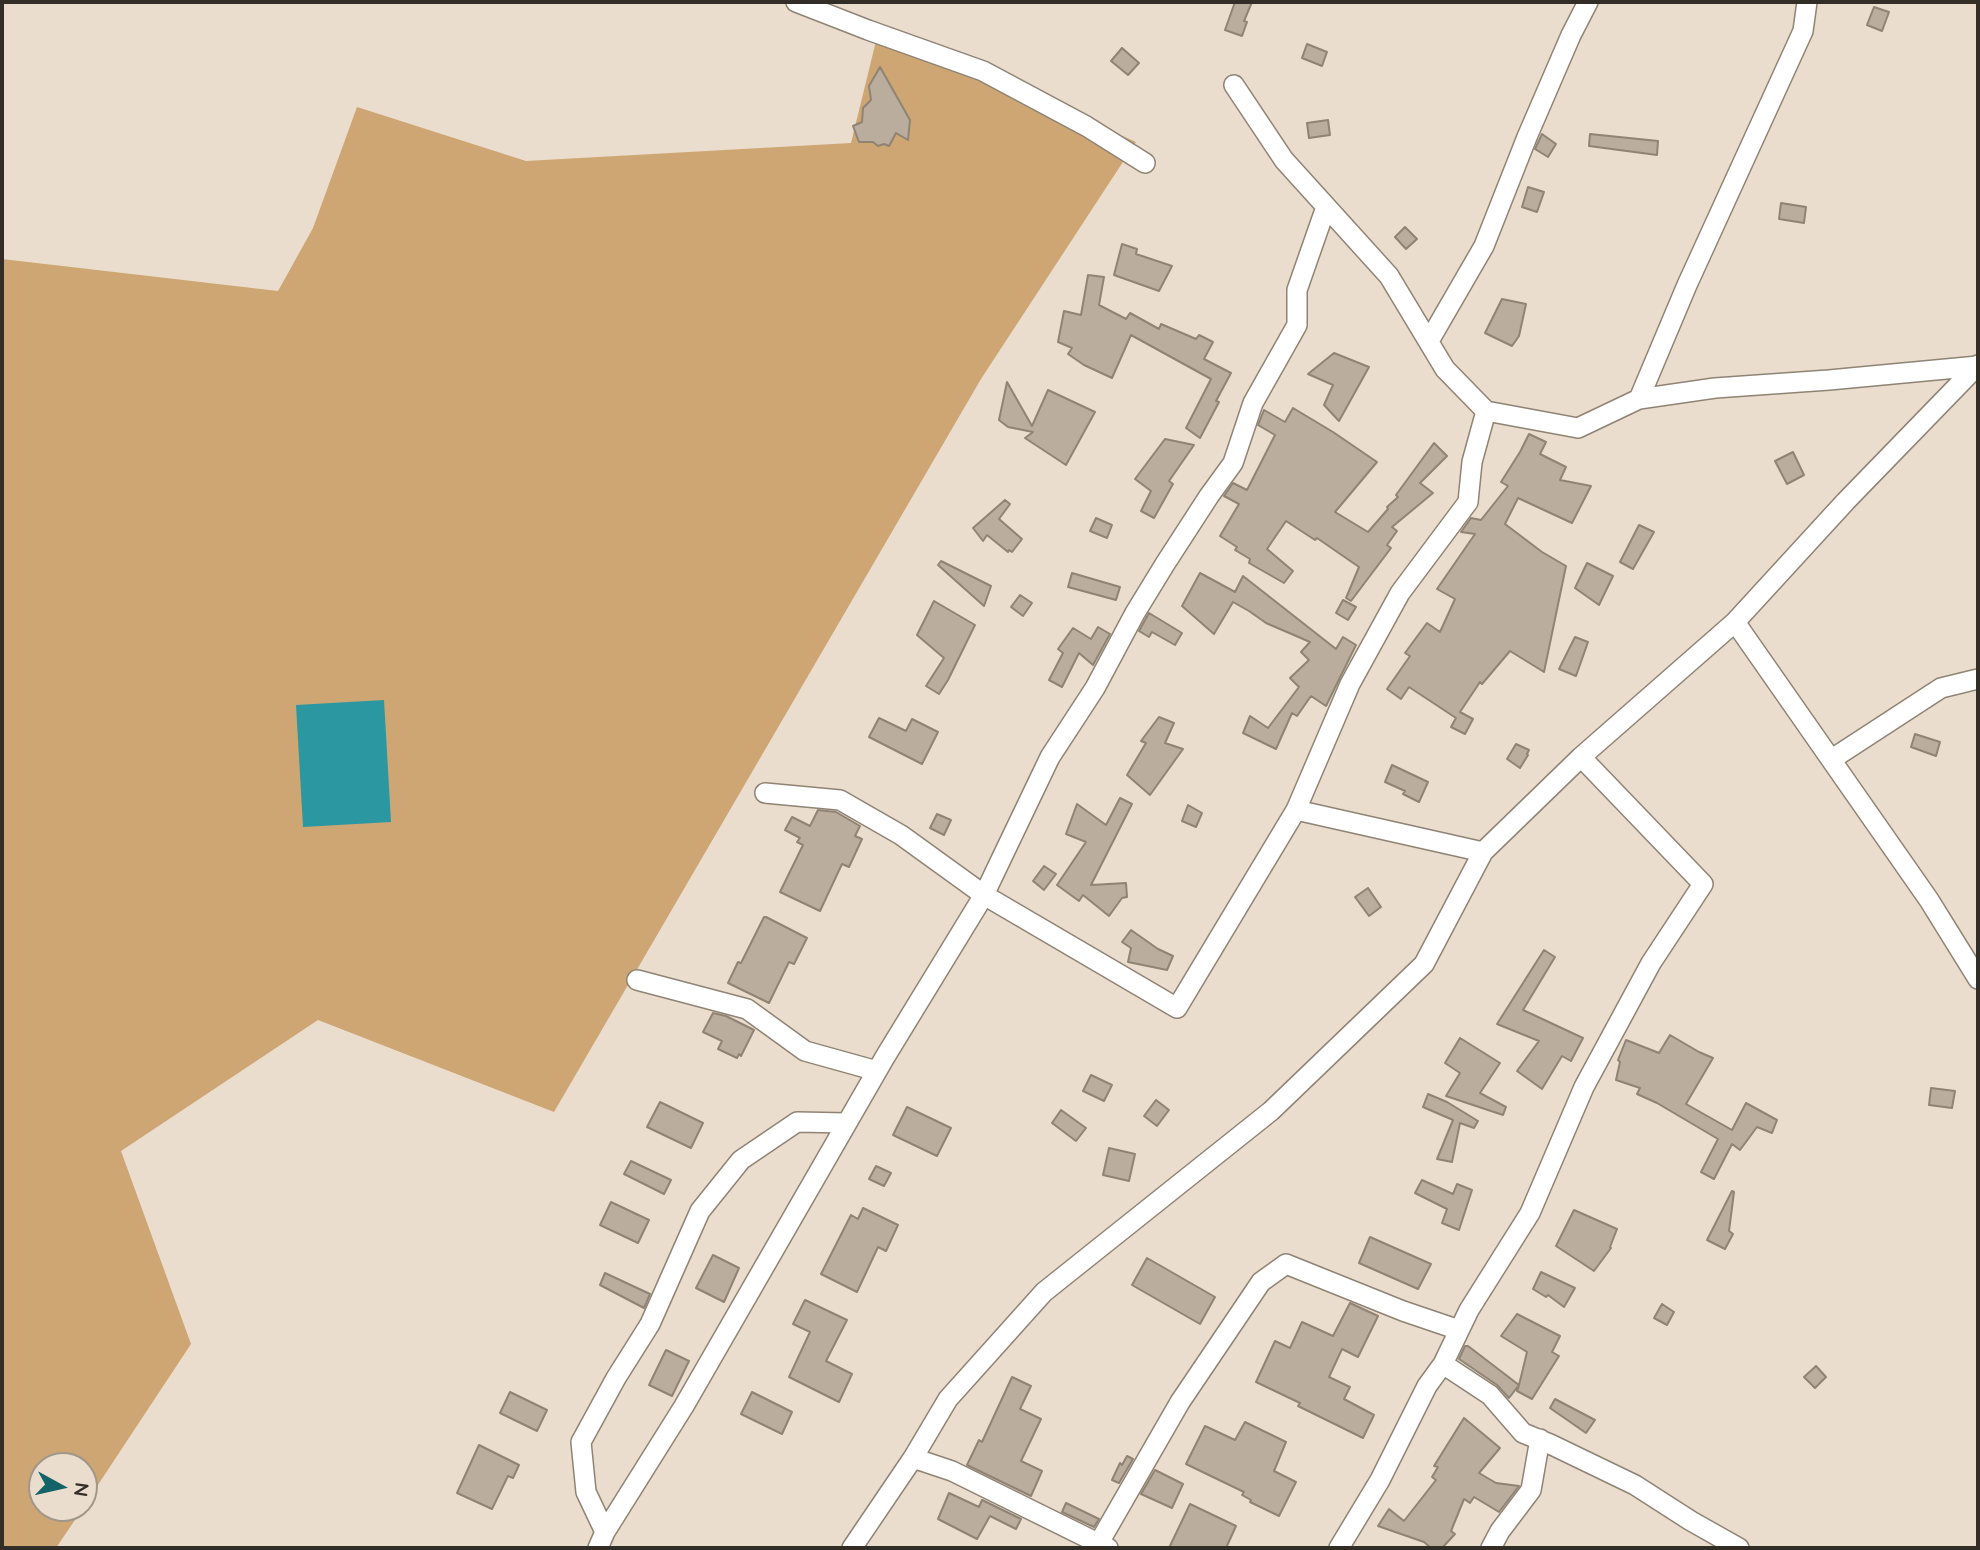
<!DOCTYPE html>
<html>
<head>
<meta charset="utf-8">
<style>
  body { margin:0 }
  #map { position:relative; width:1980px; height:1550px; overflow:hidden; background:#eaddcd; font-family:Quicksand,sans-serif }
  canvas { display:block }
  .frame { position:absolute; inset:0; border:4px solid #322d26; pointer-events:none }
  .north { position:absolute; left:28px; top:1452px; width:70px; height:70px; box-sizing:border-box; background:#eaddcd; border:2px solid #a0978a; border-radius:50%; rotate:98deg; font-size:19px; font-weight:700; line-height:28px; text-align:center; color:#322d26 }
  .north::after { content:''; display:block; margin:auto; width:24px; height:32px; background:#146369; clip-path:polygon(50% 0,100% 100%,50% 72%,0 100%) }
</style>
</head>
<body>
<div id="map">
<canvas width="1980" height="1550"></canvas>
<div class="frame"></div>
<div class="north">N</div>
</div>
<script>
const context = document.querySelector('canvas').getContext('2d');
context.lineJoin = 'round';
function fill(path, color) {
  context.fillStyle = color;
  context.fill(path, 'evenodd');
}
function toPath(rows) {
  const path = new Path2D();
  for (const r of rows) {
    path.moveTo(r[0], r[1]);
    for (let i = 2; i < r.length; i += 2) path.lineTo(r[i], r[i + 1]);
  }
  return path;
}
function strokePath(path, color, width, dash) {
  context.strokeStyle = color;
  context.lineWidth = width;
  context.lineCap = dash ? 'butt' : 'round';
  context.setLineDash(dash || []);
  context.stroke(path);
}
const green = toPath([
  [877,37,1035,97,1136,142,981,379,554,1112,318,1020,121,1151,191,1344,84,1506,84,1466,42,1466,42,1508,83,1508,56,1548,2,1548,2,259,278,291,313,228,357,107,526,161,851,143]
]);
const water = toPath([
  [384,700,391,822,303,827,296,705]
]);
const building = toPath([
  [1235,2,1252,2,1244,21,1247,22,1242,36,1225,30,1235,2],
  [1874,7,1889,12,1882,31,1867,25,1874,7],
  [1307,44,1327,52,1322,66,1302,58,1307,44],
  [1122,48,1139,63,1128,75,1111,61,1122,48],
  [880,67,910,120,908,140,896,133,889,146,884,144,878,146,873,142,859,142,853,126,862,122,863,108,871,100,869,86,880,67],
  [1328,120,1330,135,1309,138,1307,123,1328,120],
  [1542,134,1556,144,1548,157,1535,149,1542,134],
  [1590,134,1658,141,1657,155,1589,146,1590,134],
  [1528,187,1544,192,1537,212,1522,207,1528,187],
  [1781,203,1806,207,1804,223,1779,219,1781,203],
  [1405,227,1417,239,1406,249,1395,237,1405,227],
  [1122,244,1137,249,1136,254,1172,266,1159,291,1114,275,1122,244],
  [1088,275,1104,277,1099,305,1126,319,1130,313,1159,329,1161,324,1196,339,1199,335,1213,342,1204,359,1231,373,1216,401,1219,402,1200,438,1186,428,1211,379,1131,335,1112,378,1084,365,1068,354,1072,348,1058,342,1064,311,1081,315,1088,275],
  [1502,299,1526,304,1519,336,1512,346,1485,333,1502,299],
  [1334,353,1369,367,1339,421,1324,405,1333,385,1308,374,1334,353],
  [1007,382,1032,426,1048,390,1095,412,1066,465,1025,438,1033,432,1008,427,999,420,1007,382],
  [1293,408,1333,432,1377,462,1335,512,1368,532,1388,509,1387,507,1398,497,1396,495,1434,443,1447,456,1420,483,1433,493,1392,527,1397,531,1387,545,1391,548,1351,601,1346,598,1359,567,1317,538,1315,540,1286,521,1267,549,1293,571,1284,583,1249,563,1250,559,1235,550,1237,547,1220,536,1239,504,1224,496,1233,483,1247,490,1275,435,1258,425,1264,410,1285,422,1293,408],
  [1529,434,1546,442,1540,454,1566,467,1560,480,1591,486,1572,523,1518,498,1505,524,1542,552,1566,566,1544,672,1510,651,1482,684,1480,682,1460,712,1473,719,1465,734,1451,727,1456,718,1409,687,1401,699,1387,689,1410,656,1405,653,1427,623,1440,632,1455,599,1437,589,1475,534,1461,532,1471,518,1481,520,1508,486,1501,482,1520,452,1529,434],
  [1165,439,1194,445,1169,481,1173,484,1154,518,1141,511,1151,491,1135,479,1165,439],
  [1793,452,1804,475,1787,484,1775,461,1793,452],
  [1005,500,1010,504,999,519,1022,539,1012,552,1009,550,1008,552,987,535,983,541,973,528,1005,500],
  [1096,518,1112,525,1107,538,1090,531,1096,518],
  [1639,525,1654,532,1633,569,1620,562,1639,525],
  [941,561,991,586,984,606,938,565,941,561],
  [1587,563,1613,576,1599,605,1575,588,1587,563],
  [1072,573,1120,587,1116,600,1068,587,1072,573],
  [1200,573,1235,592,1243,576,1336,649,1343,637,1356,645,1326,706,1311,696,1297,716,1292,713,1276,749,1243,733,1250,716,1268,728,1299,687,1290,678,1309,660,1301,652,1310,642,1266,623,1249,611,1233,602,1214,634,1182,606,1200,573],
  [1020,595,1032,603,1023,616,1011,607,1020,595],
  [1343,600,1356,607,1348,620,1336,613,1343,600],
  [934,601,975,625,948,680,939,694,926,686,944,658,917,635,934,601],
  [1149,613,1182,633,1175,645,1152,632,1149,637,1139,631,1149,613],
  [1098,627,1110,634,1093,665,1079,653,1062,687,1049,680,1063,653,1058,649,1073,628,1091,639,1098,627],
  [1575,637,1588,642,1576,676,1559,669,1575,637],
  [1159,717,1174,723,1165,743,1183,749,1150,795,1127,775,1146,743,1141,741,1159,717],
  [879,718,906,731,912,719,938,732,922,764,869,737,879,718],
  [1915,734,1940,742,1936,756,1911,747,1915,734],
  [1516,744,1529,750,1527,754,1528,755,1520,768,1507,759,1516,744],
  [1392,765,1428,782,1419,802,1403,794,1405,791,1385,782,1392,765],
  [1120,798,1132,804,1091,885,1126,883,1127,897,1122,898,1109,916,1083,895,1079,901,1057,885,1086,842,1066,834,1077,804,1106,825,1120,798],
  [1188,805,1202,813,1196,827,1182,821,1188,805],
  [818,810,836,812,860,826,855,836,862,839,849,867,842,864,820,911,780,892,803,845,797,842,800,838,785,830,792,817,810,826,818,810],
  [937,814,951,820,944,835,930,828,937,814],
  [1044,866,1056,874,1044,890,1033,881,1044,866],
  [1368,888,1381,907,1369,916,1355,897,1368,888],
  [764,917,766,917,807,938,794,964,789,962,769,1003,728,983,738,962,741,963,764,917],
  [1131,930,1158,949,1173,956,1167,970,1128,962,1131,948,1122,942,1131,930],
  [1544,950,1555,957,1523,1010,1583,1038,1571,1061,1562,1056,1542,1089,1517,1071,1539,1041,1497,1024,1544,950],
  [713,1013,726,1016,754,1030,741,1056,739,1054,737,1058,718,1049,722,1041,703,1032,713,1013],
  [1670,1035,1699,1052,1713,1058,1686,1104,1732,1130,1746,1103,1777,1120,1772,1133,1757,1127,1740,1150,1732,1144,1714,1179,1701,1172,1718,1139,1657,1103,1637,1094,1640,1088,1616,1080,1620,1062,1618,1060,1626,1040,1659,1053,1670,1035],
  [1460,1038,1500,1063,1480,1093,1506,1107,1503,1115,1446,1096,1460,1073,1445,1063,1460,1038],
  [1091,1075,1112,1085,1104,1101,1083,1091,1091,1075],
  [1931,1088,1955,1091,1952,1108,1929,1105,1931,1088],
  [1428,1094,1447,1102,1478,1121,1474,1128,1460,1123,1452,1162,1437,1159,1453,1120,1423,1107,1428,1094],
  [1156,1100,1169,1110,1157,1126,1144,1116,1156,1100],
  [660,1102,703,1123,691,1148,647,1127,660,1102],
  [907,1107,951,1128,937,1156,893,1135,907,1107],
  [1061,1110,1086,1128,1076,1141,1052,1123,1061,1110],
  [1109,1148,1135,1154,1129,1181,1103,1175,1109,1148],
  [631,1161,671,1180,664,1194,624,1174,631,1161],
  [876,1166,891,1173,884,1186,869,1179,876,1166],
  [1422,1180,1453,1194,1457,1184,1472,1190,1459,1230,1442,1223,1447,1209,1415,1193,1422,1180],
  [1732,1191,1734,1192,1729,1231,1733,1234,1725,1249,1707,1240,1732,1191],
  [611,1202,649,1220,638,1243,600,1225,611,1202],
  [863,1208,898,1225,886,1251,878,1247,857,1292,821,1274,851,1215,858,1219,863,1208],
  [1574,1210,1617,1229,1610,1247,1611,1248,1594,1271,1556,1246,1574,1210],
  [1370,1237,1431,1264,1418,1289,1359,1263,1370,1237],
  [713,1255,739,1268,724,1302,696,1288,713,1255],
  [1147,1258,1215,1297,1200,1324,1132,1285,1147,1258],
  [1541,1272,1575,1288,1564,1307,1548,1295,1546,1297,1533,1289,1541,1272],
  [605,1273,650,1294,644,1308,600,1285,605,1273],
  [805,1300,847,1320,826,1361,852,1374,839,1402,789,1377,810,1332,793,1324,805,1300],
  [1350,1303,1378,1316,1358,1357,1342,1349,1329,1377,1350,1387,1344,1399,1374,1415,1363,1438,1298,1406,1300,1403,1256,1382,1275,1341,1290,1348,1302,1322,1333,1336,1350,1303],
  [1662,1304,1674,1312,1667,1325,1654,1318,1662,1304],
  [1517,1314,1560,1336,1552,1352,1559,1356,1532,1399,1517,1391,1519,1385,1509,1398,1497,1385,1459,1359,1465,1346,1468,1346,1519,1385,1527,1352,1501,1336,1517,1314],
  [666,1350,689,1361,672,1396,649,1385,666,1350],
  [1816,1366,1826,1377,1815,1388,1804,1377,1816,1366],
  [1012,1377,1031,1386,1020,1409,1041,1419,1021,1461,1042,1471,1031,1496,967,1465,979,1440,982,1442,1012,1377],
  [510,1392,547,1410,537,1431,500,1413,510,1392],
  [752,1392,792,1412,782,1434,741,1414,752,1392],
  [1555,1399,1595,1420,1586,1433,1550,1408,1555,1399],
  [1464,1418,1500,1448,1479,1473,1496,1483,1519,1486,1499,1512,1474,1497,1470,1503,1464,1499,1451,1531,1455,1534,1442,1548,1431,1548,1424,1542,1378,1526,1389,1509,1404,1521,1436,1480,1432,1477,1438,1467,1434,1466,1464,1418],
  [1245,1422,1286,1442,1274,1471,1296,1482,1279,1516,1250,1502,1251,1500,1242,1495,1244,1492,1186,1464,1205,1426,1235,1440,1245,1422],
  [479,1445,519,1465,513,1478,508,1476,492,1509,457,1493,479,1445],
  [1127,1456,1133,1459,1119,1483,1112,1480,1120,1463,1122,1465,1127,1456],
  [1155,1470,1183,1484,1172,1508,1141,1494,1155,1470],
  [949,1493,979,1507,982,1500,1021,1519,1016,1529,990,1516,977,1539,938,1519,949,1493],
  [1066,1503,1099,1519,1094,1527,1062,1512,1066,1503],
  [1190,1504,1236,1526,1226,1548,1169,1548,1190,1504]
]);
const minor = toPath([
  [796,2,868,30,983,71,1086,126,1145,163],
  [1234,85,1284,160,1389,276,1445,369,1486,411,1578,428,1639,399,1715,388,1829,380,1978,366],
  [1429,341,1484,246,1527,137,1571,35,1588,2],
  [1639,399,1687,285,1803,31,1807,2],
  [1735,622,1929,900,1978,979],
  [1832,759,1941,688,1978,679],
  [765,793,840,800,901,835,984,895,1177,1008,1296,810,1350,684,1400,593,1468,502,1472,462,1486,411],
  [1296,810,1483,852],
  [637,980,747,1009,805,1051,877,1071],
  [1443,1364,1490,1395,1523,1433,1550,1444,1635,1485,1691,1521,1739,1548],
  [913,1458,952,1471,1108,1548],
  [605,1532,586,1492,581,1442,616,1378,650,1324,700,1211,741,1160,797,1122,847,1123],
  [598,1548,605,1532,684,1406,885,1057,984,895,1050,757,1095,688,1135,613,1165,564,1209,496,1233,463,1253,403,1297,325,1297,290,1326,207],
  [852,1548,913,1458,948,1399,1044,1292,1271,1111,1424,964,1483,852,1581,757,1735,622,1846,501,1978,365],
  [1096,1548,1180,1402,1261,1282,1286,1264,1403,1311,1459,1330],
  [1339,1548,1380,1480,1427,1386,1443,1364,1469,1310,1530,1213,1584,1087,1651,963,1703,884,1581,757],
  [1491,1548,1500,1531,1531,1490,1540,1439]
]);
fill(green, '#cea674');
fill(water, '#2b97a1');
fill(building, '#baad9e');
strokePath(building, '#8f8374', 2);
strokePath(minor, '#8f8374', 22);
strokePath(minor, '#fff', 19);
</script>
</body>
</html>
